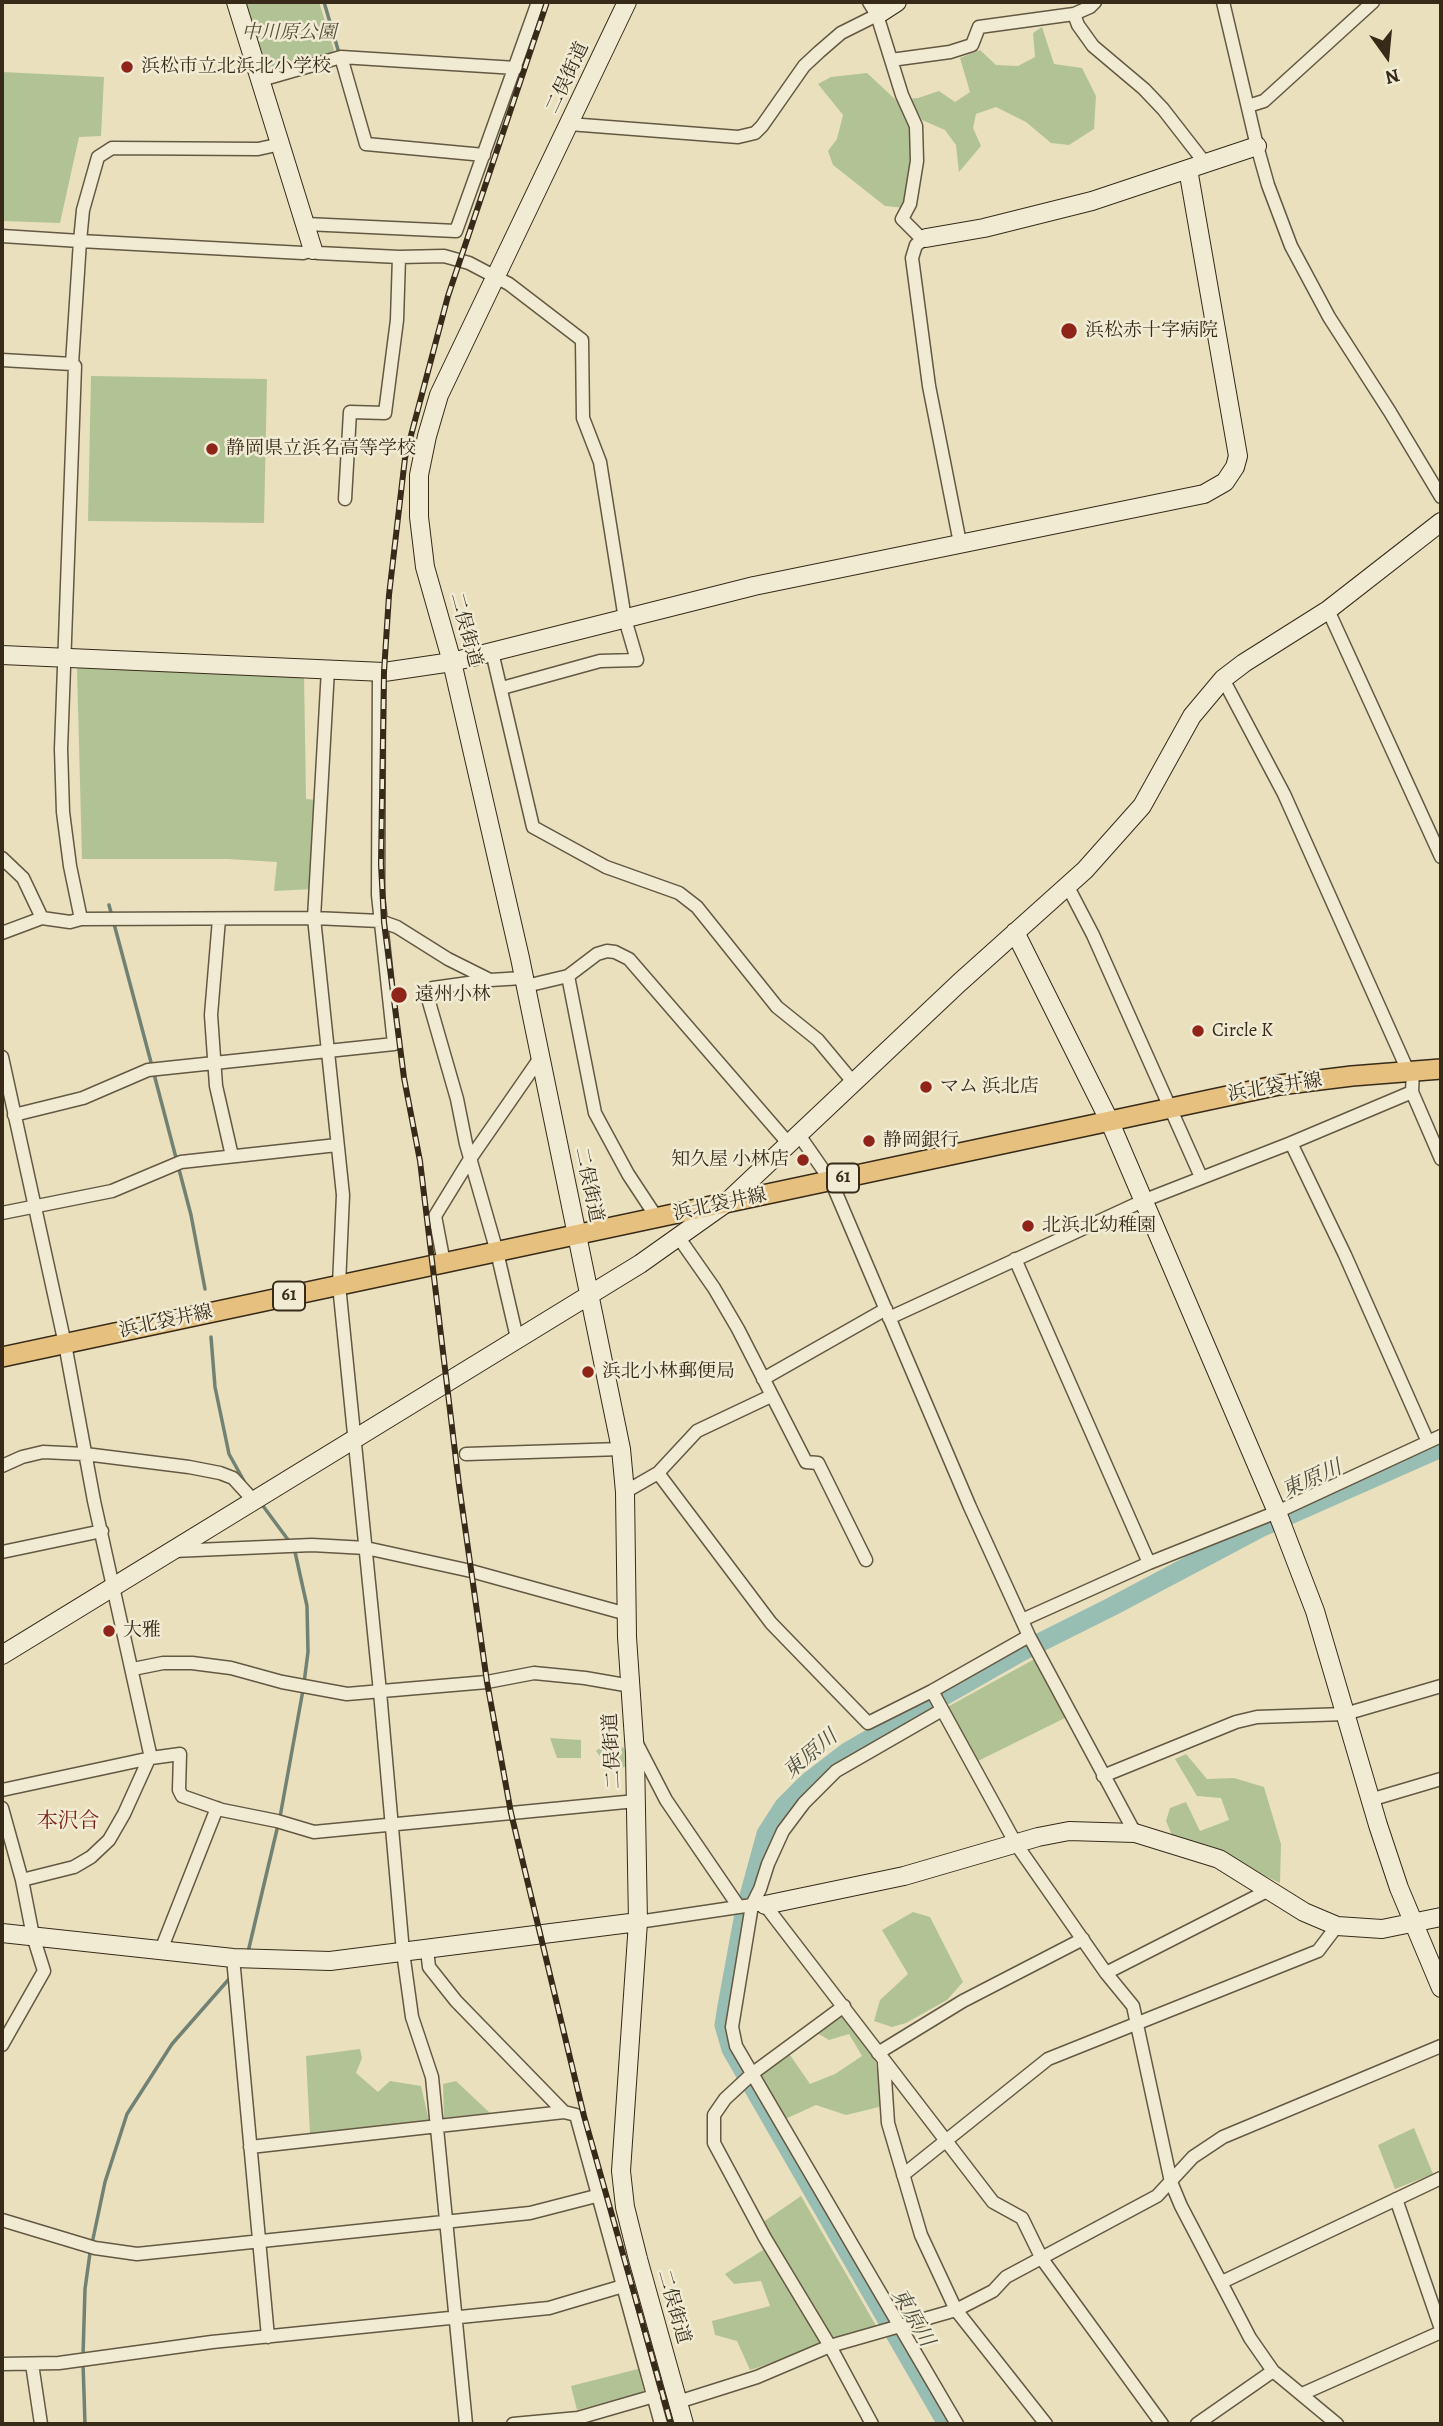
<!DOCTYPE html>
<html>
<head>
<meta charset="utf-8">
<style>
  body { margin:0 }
  #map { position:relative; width:1443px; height:2426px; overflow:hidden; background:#eae0bd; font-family:Alegreya,serif }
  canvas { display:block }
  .frame { position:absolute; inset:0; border:4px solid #372a19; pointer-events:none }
  .north { position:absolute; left:1352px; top:21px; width:70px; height:70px; -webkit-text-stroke:5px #f1ebd4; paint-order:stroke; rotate:165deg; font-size:19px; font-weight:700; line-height:28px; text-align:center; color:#372a19 }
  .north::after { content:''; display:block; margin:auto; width:24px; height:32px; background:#372a19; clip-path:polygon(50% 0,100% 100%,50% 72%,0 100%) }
</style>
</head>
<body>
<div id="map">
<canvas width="1443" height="2426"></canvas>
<div class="frame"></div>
<div class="north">N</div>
</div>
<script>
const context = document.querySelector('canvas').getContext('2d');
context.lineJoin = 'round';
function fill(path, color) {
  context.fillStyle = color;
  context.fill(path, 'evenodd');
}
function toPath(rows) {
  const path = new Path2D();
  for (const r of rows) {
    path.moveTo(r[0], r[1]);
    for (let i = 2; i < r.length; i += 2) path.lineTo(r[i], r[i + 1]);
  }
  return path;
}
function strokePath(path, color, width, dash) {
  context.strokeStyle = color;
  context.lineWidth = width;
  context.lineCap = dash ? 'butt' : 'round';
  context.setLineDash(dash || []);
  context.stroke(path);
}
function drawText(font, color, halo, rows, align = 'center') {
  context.font = font + ' Alegreya,"Noto Serif JP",serif';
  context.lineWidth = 5;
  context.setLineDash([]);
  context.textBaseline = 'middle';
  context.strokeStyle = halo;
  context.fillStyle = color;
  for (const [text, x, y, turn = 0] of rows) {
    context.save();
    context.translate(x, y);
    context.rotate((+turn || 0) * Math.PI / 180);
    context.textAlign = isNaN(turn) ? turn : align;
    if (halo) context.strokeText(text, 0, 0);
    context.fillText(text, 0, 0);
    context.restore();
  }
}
const green = toPath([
  [245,2,319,2,334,50,330,55,271,71,267,67],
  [1042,27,1054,64,1082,68,1096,96,1094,129,1069,145,1051,143,1026,122,996,107,976,114,973,128,981,146,959,172,956,145,945,130,922,120,916,110,909,112,920,149,922,177,906,208,885,206,833,165,828,151,837,139,843,115,818,84,831,77,867,73,896,100,918,98,939,91,955,102,970,92,960,58,980,50,996,65,1018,66,1035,57,1033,33],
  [2,72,104,77,101,136,79,137,60,223,2,221],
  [91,376,267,379,264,523,88,521],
  [77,668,304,673,306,799,317,800,313,889,274,891,277,862,227,859,82,859],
  [1040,1656,1067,1717,974,1763,942,1710],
  [550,1738,581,1740,581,1758,557,1758],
  [603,1745,619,1745,625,1749,625,1767,611,1771,596,1751],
  [1186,1754,1207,1779,1234,1778,1264,1787,1281,1844,1280,1883,1209,1849,1172,1835,1166,1821,1170,1808,1186,1802,1200,1831,1229,1820,1221,1798,1197,1796,1175,1759],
  [913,1912,930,1917,963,1982,947,2000,906,2023,892,2027,874,2021,880,2000,908,1974,882,1930],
  [842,2014,875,2058,883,2106,846,2115,816,2105,783,2120,761,2074,790,2055,810,2084,835,2074,862,2056,849,2034,829,2040,817,2033],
  [360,2049,362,2058,356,2073,378,2092,390,2081,421,2086,429,2121,310,2134,306,2056],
  [456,2081,490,2113,444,2118,443,2084],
  [1414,2128,1433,2174,1395,2189,1378,2145],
  [801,2196,878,2329,750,2370,737,2341,715,2335,712,2321,770,2306,761,2281,734,2284,725,2274,763,2250,753,2229],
  [638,2369,644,2392,577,2410,571,2386]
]);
const stream = toPath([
  [324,2,339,53],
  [109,905,152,1066],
  [154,1074,191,1215,205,1289],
  [211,1337,215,1387,229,1454,244,1481],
  [263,1506,289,1541],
  [295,1552,307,1606,308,1652,304,1683],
  [280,1817,303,1690],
  [248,1952,278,1825],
  [83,2356,85,2289,90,2253,105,2182,127,2114,172,2044,229,1979],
  [83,2363,85,2424]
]);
const river = toPath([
  [947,2424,731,2049,724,2025,727,2006,744,1914,766,1834,784,1806,808,1782,847,1752,928,1705,1021,1652,1111,1607,1260,1528,1441,1448]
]);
const street = toPath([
  [869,2,877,15,902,95,916,126,917,161,910,204,902,219,923,240],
  [1223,2,1257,146,1268,185,1291,246,1329,317,1390,412,1441,497],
  [1074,14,1078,25,1093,46,1144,89,1163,109,1205,163],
  [341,57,366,144,484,155],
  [891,60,950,52,972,45,979,27,1074,14,1090,7,1095,2],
  [261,80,341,57,516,68],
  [1248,106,1264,101,1373,2],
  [569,124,738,137,755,133,762,126,804,66,819,52,841,33,877,15],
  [306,224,456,231,538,2],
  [2,236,80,241,83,210,98,157,112,148,258,149,281,144],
  [926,238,916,245,912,258,929,386,960,543],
  [2,360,72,364],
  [345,499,350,412,385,413,397,320,399,257],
  [1328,610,1441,857],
  [492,652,533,827,606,867,679,893,697,907,777,1007,818,1040,853,1082],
  [328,669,314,918,343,1195,339,1285,380,1692,403,1952,412,2017,432,2077,466,2424],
  [1223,679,1284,794,1408,1071],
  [502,688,600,661,637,660,625,619,600,462,583,418,582,340,509,284,469,263,444,256,399,257,318,253,313,250,303,253,80,241,72,364,75,366,61,749,63,812,70,866,81,919,314,918,380,921,397,927,448,959,490,980,523,978],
  [2,858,23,878,42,918],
  [1067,885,1093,935,1201,1177],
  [219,919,211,1015,216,1086,232,1156],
  [2,933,42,918,70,922,81,919],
  [568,976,595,1113,628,1174,657,1218],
  [490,980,433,988,427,995,457,1099,466,1144,497,1252,517,1338],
  [526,986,568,976,597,954,607,951,615,952,629,959,789,1144],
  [2,1057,65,1344,94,1501,151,1758],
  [1413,1071,1412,1092,1441,1159],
  [14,1115,83,1098,148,1070,394,1044,378,895,379,672],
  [799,1135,831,1181,970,1507,1029,1636,1135,1833],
  [1291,1143,1345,1255,1428,1442],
  [2,1213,112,1191,181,1162,337,1145],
  [679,1238,714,1288,738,1329,806,1462,818,1463,866,1560],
  [1015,1259,1149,1563],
  [444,1263,435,1216,470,1159,540,1058],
  [889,1318,1145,1200,1291,1143,1412,1092],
  [763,1379,886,1309],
  [466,1454,621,1449],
  [2,1466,22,1457,43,1452,85,1454,189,1467,220,1473,233,1478,254,1501],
  [658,1473,771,1623,868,1723,932,1691,1029,1636],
  [625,1492,658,1473,697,1431,771,1396],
  [173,1551,312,1545,366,1548,471,1571,627,1614],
  [2,1552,102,1531],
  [1022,1620,1149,1563,1277,1512,1441,1436],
  [133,1669,163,1663,192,1663,231,1668,282,1682,347,1694,487,1682,534,1673,585,1678,631,1686],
  [932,1691,1016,1844,1106,1973,1133,2006,1171,2182,1181,2206,1250,2338,1273,2371,1337,2424],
  [942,1710,836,1771,804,1803,783,1831,768,1864,760,1889,752,1905,732,2027,736,2046,957,2424],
  [636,1742,666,1800,739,1907],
  [1103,1776,1236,1722,1257,1717,1345,1714,1441,1686],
  [2,1790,151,1758,180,1754,179,1790,182,1796,222,1810,277,1821,314,1832,636,1801],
  [1370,1800,1441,1779],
  [2,1808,22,1880,33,1936,44,1971,2,2045],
  [22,1880,74,1867,91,1857,109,1840,124,1814,148,1761],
  [638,1922,752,1905,765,1905,993,2202,1022,2218,1042,2259,1162,2424],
  [161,1950,217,1808],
  [233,1958,268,2337],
  [1106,1973,1267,1891],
  [844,2006,753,2073,725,2099,714,2115,714,2143,765,2238,830,2346,872,2424],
  [878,2053,963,2001,1083,1939],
  [884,2063,888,2123,921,2235,956,2310,1046,2424],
  [564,2112,576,2115,661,2424],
  [250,2147,564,2112,456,2001,429,1967,427,1950],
  [903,2175,1048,2059,1318,1951,1337,1926],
  [1396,2199,1441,2329],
  [2,2220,95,2248,137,2254,530,2213,600,2195],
  [1222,2282,1441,2178],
  [2,2364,59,2363,212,2342,549,2308,623,2286],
  [32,2364,41,2424],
  [1302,2394,1441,2332],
  [678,2402,757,2377,830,2346,956,2310,993,2291,1006,2277,1157,2196,1193,2157,1223,2137,1441,2046],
  [513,2424,578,2418,654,2396],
  [1197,2424,1273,2371]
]);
const secondary = toPath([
  [236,2,313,250],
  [627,2,439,395,427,436,419,475,419,517,425,567,452,662,520,958,621,1449,625,1492,627,1637,635,1754,638,1922,621,2171,625,2207,638,2259,684,2424],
  [877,15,897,2],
  [926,238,984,228,1092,201,1257,146],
  [2,655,384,672,452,662,754,586,1204,494,1225,482,1235,467,1238,456,1188,169],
  [1015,932,1109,1120,1277,1512,1315,1611,1378,1825,1399,1888,1441,1988],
  [2,1655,640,1264,726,1203,959,983,1085,870,1142,806,1192,716,1223,679,1244,663,1328,610,1441,522],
  [765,1905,904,1876,1038,1837,1069,1831,1135,1833,1219,1859,1304,1912,1337,1926,1382,1929,1441,1917],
  [2,1933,233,1958,330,1961,638,1922]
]);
const primary = toPath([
  [2,1357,1279,1085,1352,1076,1441,1069]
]);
const rail = toPath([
  [547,2,448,296,405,458,389,595,384,672,381,864,384,922,404,1078,420,1161,459,1485,487,1682,511,1813,584,2116,671,2424]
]);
const markers = [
  [127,67,7,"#8f2418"],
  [1069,331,9,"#8f2418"],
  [212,449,7,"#8f2418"],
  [399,995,9,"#8f2418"],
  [1198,1031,7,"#8f2418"],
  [926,1087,7,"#8f2418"],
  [869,1141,7,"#8f2418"],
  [803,1160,7,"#8f2418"],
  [1028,1226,7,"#8f2418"],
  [588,1372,7,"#8f2418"],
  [109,1631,7,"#8f2418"]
];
const shields = [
  [843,1178,32],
  [289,1296,32]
];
const shieldNames = [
  ["61",843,1178],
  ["61",289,1296]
];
const parkNames = [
  ["中川原公園",289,33]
];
const poiNames = [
  ["浜松市立北浜北小学校",141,67],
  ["浜松赤十字病院",1085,331],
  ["静岡県立浜名高等学校",226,449],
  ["遠州小林",415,995],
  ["Circle K",1212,1031],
  ["マム 浜北店",940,1087],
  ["静岡銀行",883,1141],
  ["知久屋 小林店",789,1160,"right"],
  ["北浜北幼稚園",1042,1226],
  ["浜北小林郵便局",602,1372],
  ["大雅",123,1631]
];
const streetNames = [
  ["二俣街道",568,78,-65],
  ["二俣街道",465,630,75],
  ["浜北袋井線",1275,1088,-9],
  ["二俣街道",588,1185,78],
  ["浜北袋井線",720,1205,-12],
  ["浜北袋井線",166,1322,-12],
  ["二俣街道",613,1751,-93],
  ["二俣街道",673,2307,74]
];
const waterNames = [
  ["東原川",1312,1480,-24],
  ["東原川",811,1755,-40],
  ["東原川",912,2318,60]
];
const neighbourhoodNames = [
  ["本沢合",68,1822]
];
fill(green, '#b1c395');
strokePath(stream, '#718275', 3.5);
strokePath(river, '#98bdb3', 19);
strokePath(street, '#645842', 15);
strokePath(secondary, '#372a19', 20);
strokePath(primary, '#372a19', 22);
strokePath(street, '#f1ebd4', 12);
strokePath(secondary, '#f1ebd4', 18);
strokePath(primary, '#e5c07e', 19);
strokePath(rail, '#372a19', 6);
strokePath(rail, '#f1ebd4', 3.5, [10]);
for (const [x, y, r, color] of markers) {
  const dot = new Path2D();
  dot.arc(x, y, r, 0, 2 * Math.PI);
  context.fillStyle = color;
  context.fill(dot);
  strokePath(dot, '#f1ebd4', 2.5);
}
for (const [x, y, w] of shields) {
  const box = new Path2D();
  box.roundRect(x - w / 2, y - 14.5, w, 29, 5);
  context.fillStyle = '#f1ebd4';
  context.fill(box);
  strokePath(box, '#372a19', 2);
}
drawText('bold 18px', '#372a19', null, shieldNames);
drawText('italic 19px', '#565038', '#f1ebd4', parkNames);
drawText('19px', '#372a19', '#f1ebd4', poiNames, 'left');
drawText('19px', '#372a19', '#f1ebd4', streetNames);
drawText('italic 21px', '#4f4f40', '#f1ebd4', waterNames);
drawText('21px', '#7a1f14', '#f1ebd4', neighbourhoodNames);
</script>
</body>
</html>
